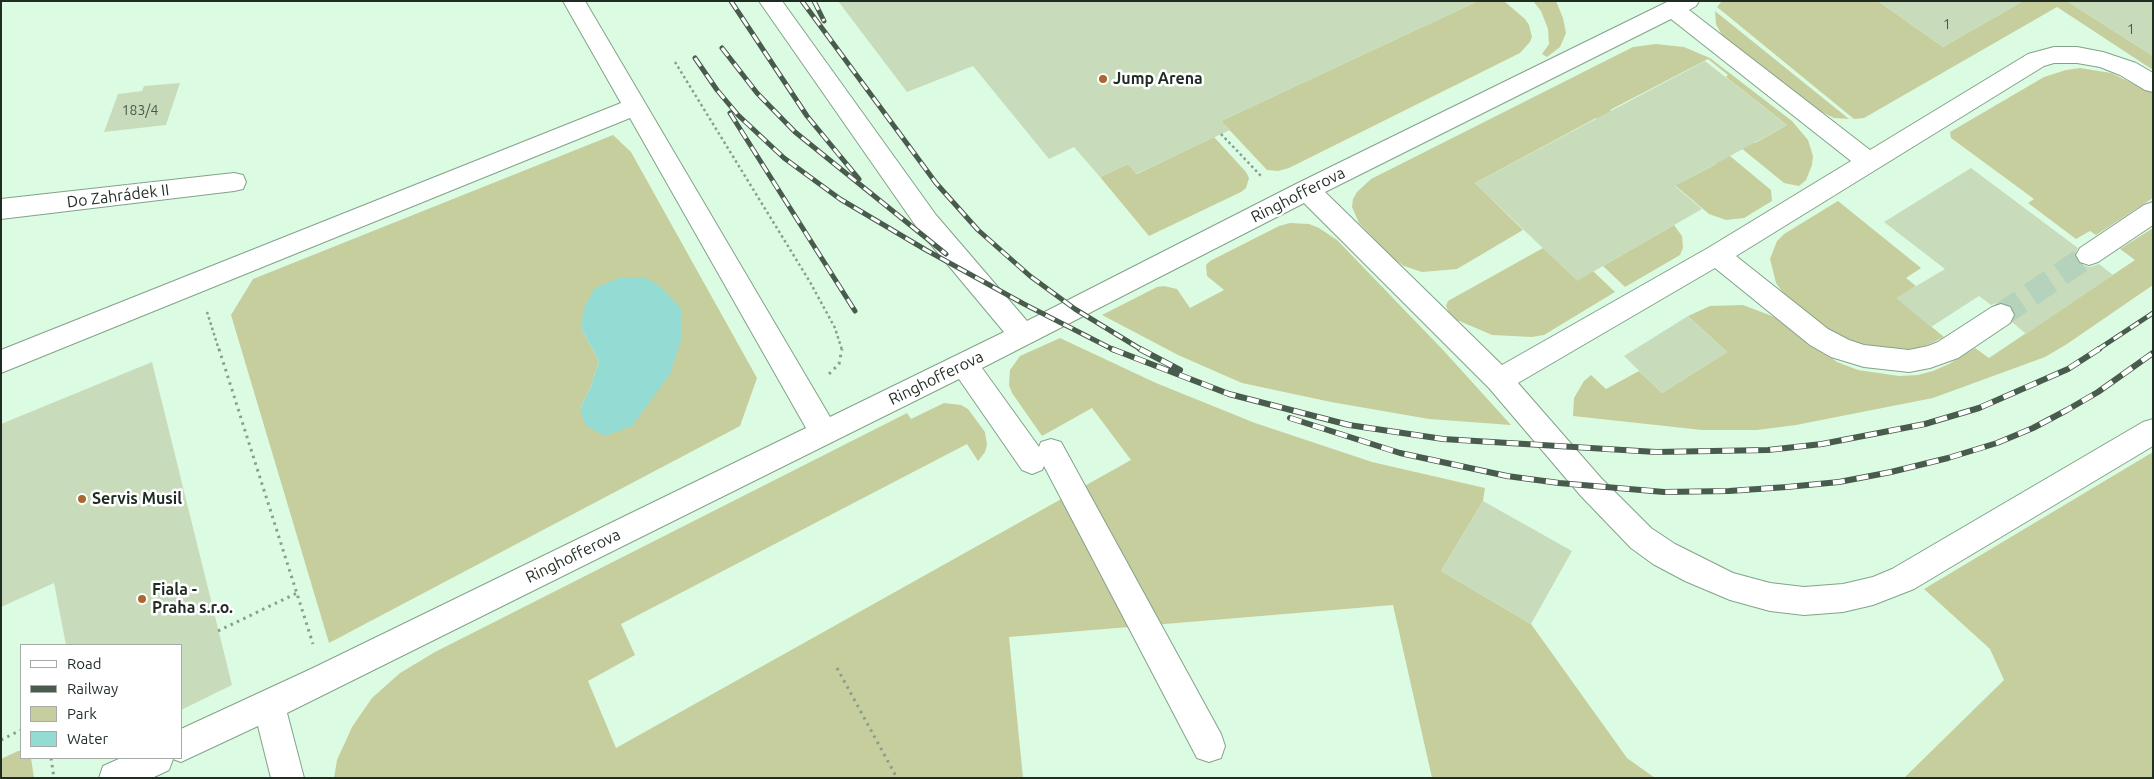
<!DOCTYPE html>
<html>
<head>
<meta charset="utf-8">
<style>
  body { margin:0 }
  #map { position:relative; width:2154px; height:779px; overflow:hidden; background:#dbfce2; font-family:Ubuntu,sans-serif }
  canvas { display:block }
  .frame { position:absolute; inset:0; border:2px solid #1f2c22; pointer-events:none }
  .legend { position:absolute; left:20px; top:644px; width:162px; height:115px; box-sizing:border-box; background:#fff; border:1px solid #a5aba7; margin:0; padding:6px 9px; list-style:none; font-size:15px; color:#1f2c22 }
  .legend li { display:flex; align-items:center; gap:10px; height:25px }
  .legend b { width:25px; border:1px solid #a5aba7 }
</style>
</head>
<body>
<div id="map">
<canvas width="2154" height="779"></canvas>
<div class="frame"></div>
<ul class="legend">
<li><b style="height:6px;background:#fff"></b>Road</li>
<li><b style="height:6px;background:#495b4d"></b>Railway</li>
<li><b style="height:14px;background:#c7ce9d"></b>Park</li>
<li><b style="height:14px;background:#94dbd4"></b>Water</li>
</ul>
</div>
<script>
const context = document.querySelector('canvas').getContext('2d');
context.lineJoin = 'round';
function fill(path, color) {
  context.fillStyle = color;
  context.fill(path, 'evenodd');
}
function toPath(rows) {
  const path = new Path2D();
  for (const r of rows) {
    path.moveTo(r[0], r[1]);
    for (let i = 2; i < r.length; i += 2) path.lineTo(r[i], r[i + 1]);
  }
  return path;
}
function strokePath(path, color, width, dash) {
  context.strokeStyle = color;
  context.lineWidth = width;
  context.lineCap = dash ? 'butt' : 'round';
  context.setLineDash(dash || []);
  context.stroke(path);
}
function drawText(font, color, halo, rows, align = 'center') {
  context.font = font + ' Ubuntu,sans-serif';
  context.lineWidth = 5;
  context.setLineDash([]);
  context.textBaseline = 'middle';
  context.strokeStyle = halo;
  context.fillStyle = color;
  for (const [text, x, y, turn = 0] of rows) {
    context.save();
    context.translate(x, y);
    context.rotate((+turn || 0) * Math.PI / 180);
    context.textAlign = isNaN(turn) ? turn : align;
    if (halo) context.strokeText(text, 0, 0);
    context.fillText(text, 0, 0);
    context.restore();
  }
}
const green = toPath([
  [1478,1,1504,1,1525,19,1529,25,1532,37,1530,42,1520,53,1289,168,1278,171,1267,170,1221,121],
  [1533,1,1556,1,1563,18,1566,33,1560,47,1547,57,1542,54,1549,44,1548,29,1541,11],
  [1722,1,1878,1,1943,47,2023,1,2067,1,2153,56,2153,70,2057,7,1864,118,1854,119,1717,7],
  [1715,11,1849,119,1834,118,1818,110,1724,39,1716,24],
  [1656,44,1684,47,1710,58,1792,121,1808,140,1813,156,1812,165,1806,180,1799,186,1784,183,1724,134,1735,128,1755,143,1787,125,1726,77,1728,75,1708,59,1610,110,1632,129,1625,133,1682,182,1716,164,1712,141,1771,190,1772,201,1744,218,1726,220,1709,214,1596,118,1475,183,1523,230,1457,269,1422,272,1404,266,1394,259,1359,223,1352,207,1353,199,1357,192,1371,179,1633,47],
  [2080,68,2111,73,2153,93,2153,198,2096,235,2090,231,2076,239,2028,203,2034,199,1951,138,1950,132,2044,77,2066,70],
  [613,135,631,152,757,378,740,426,329,643,231,315,253,279],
  [581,328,670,374,580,409,591,386,599,361],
  [1214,137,1246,172,1249,178,1246,188,1241,192,1149,236,1100,177,1128,164,1137,174],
  [1838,201,1921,268,1906,278,1916,286,1897,298,1944,337,1921,348,1908,349,1880,348,1862,344,1831,333,1784,294,1776,283,1770,259,1777,241,1784,234],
  [1290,223,1309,224,1319,228,1337,240,1444,351,1511,425,1429,419,1331,402,1242,383,1178,355,1102,315,1157,287,1164,286,1177,289,1190,308,1224,290,1207,276,1206,265,1210,261,1279,226],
  [1674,225,1682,236,1683,248,1680,255,1625,287,1603,266],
  [2153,228,2153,285,2067,344,2045,357,1933,398,1796,425,1757,430,1702,430,1573,416,1574,398,1584,381,1591,375,1606,389,1639,371,1662,393,1727,352,1688,316,1710,306,1743,305,1772,316,1789,326,1837,362,1858,370,1899,376,1918,375,1933,371,1949,364,1975,348,1989,358,2135,260,2120,249],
  [1543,248,1593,271,1615,292,1544,335,1532,337,1492,335,1457,320,1449,312,1446,306,1448,301],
  [1060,338,1156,383,1255,423,1372,462,1485,488,1483,501,1441,571,1531,624,1627,758,1655,778,1432,778,1393,605,1009,637,1023,778,334,778,337,760,352,727,372,698,400,673,435,652,907,413,911,419,944,403,961,405,968,409,985,432,987,445,985,452,978,461,967,444,621,624,635,655,588,681,616,748,1131,460,1092,408,1042,436,1012,393,1009,385,1010,370,1020,356],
  [2153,452,2153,777,1904,778,2004,680,1990,649,1924,589],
  [18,751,21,751,21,758,31,758,34,778,1,778,1,759]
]);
const water = toPath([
  [621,277,645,277,662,288,682,309,681,340,670,374,632,426,605,436,585,425,580,409,591,386,599,361,581,328,584,308,595,288]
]);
const building = toPath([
  [838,1,1478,1,1221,121,1230,130,1136,174,1128,164,1100,177,1074,147,1049,159,973,66,907,92],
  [1878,1,2023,1,1943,47],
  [2067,1,2153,1,2153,56],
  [1705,61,1787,125,1675,186,1702,209,1577,281,1475,183],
  [180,83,166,125,104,132,118,94,142,91,144,86],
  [1971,168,2078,248,2074,256,2079,264,2090,267,2099,264,2113,275,2026,334,2012,322,2016,314,2011,305,2000,302,1991,305,1979,296,1931,327,1896,298,1945,269,1884,222],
  [1688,316,1727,352,1662,393,1624,356],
  [152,362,232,685,181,710,181,645,66,645,54,583,1,607,1,424],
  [1483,501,1572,551,1531,624,1441,571]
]);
const minorTunnel = toPath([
  [2001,315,2089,255]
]);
const pathFar1 = toPath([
  [675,62,810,282,835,328,842,350],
  [1221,134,1262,177],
  [207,312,219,350]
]);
const path = toPath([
  [219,349,313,644],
  [829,374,839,364,842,349],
  [218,631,297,593],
  [837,668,897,778],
  [1,740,21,730],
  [51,758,54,778]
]);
const minor = toPath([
  [563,1,585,1,830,417,1004,332,918,229,759,1,782,1,936,215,1027,321,1298,183,1669,1,1699,1,1696,6,1689,10,1870,150,2028,54,2054,47,2077,47,2103,52,2136,63,2153,73,2153,92,2145,90,2120,75,2100,67,2077,63,2054,63,2044,66,1736,256,1828,329,1849,340,1864,345,1909,350,1928,346,1938,342,1992,307,2001,304,2010,307,2014,315,2010,323,1958,358,1930,368,1909,372,1864,367,1831,357,1810,345,1715,268,1518,383,1601,478,1651,528,1675,544,1733,573,1770,583,1804,587,1843,584,1873,577,1892,569,2143,422,2153,419,2153,446,1914,589,1873,605,1843,612,1804,615,1770,611,1730,600,1685,581,1653,564,1631,548,1581,496,1489,388,1304,203,982,368,1039,447,1041,442,1051,439,1061,442,1221,734,1225,746,1221,758,1209,762,1197,758,1044,466,1042,470,1032,474,1022,470,959,379,287,713,304,778,271,778,258,726,181,762,173,759,169,770,152,778,99,778,103,766,121,758,181,758,181,729,313,668,806,428,630,118,1,373,1,350,621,103,563,1],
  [1671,19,1851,161,1708,248,1502,365,1325,192,1671,19],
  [234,173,243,175,246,182,243,189,234,191,1,219,1,199,234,173],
  [2153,202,2153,225,2098,262,2089,265,2080,262,2076,255,2080,248,2144,205,2153,202]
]);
const railFar1 = toPath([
  [731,1,807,116,859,179],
  [802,1,936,183,978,230,1030,276,1075,309,1142,350],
  [814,1,824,21],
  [722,48,757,93,795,132,946,254],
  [695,58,717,90,738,115,784,158,840,199,926,250,1024,304,1114,350],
  [730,113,855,311],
  [2097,350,2153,313]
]);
const rail = toPath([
  [1112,349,1229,394,1349,425,1443,439,1656,452,1768,450,1822,444,1925,424,1979,408,2068,369,2099,349],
  [1140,349,1180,370],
  [1290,418,1400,453,1507,476,1559,483,1664,492,1729,491,1787,487,1839,482,1891,472,1948,458,1997,443,2033,428,2067,410,2098,392,2153,353]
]);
const markers = [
  [1103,79,5,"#a96832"],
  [82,499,5,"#a96832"],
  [142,599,5,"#a96832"]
];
const numberNames = [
  ["1",1947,24],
  ["1",2131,29],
  ["183/4",140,110]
];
const poiNames = [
  ["Jump Arena",1113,79],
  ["Servis Musil",92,499],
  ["Fiala -",152,590],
  ["Praha s.r.o.",152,608]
];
const streetNames = [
  ["Ringhofferova",1298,195,-27],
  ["Do Zahrádek II",118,196,-7],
  ["Ringhofferova",936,378,-26],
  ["Ringhofferova",573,556,-26]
];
fill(green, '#c7ce9d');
fill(water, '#94dbd4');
fill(building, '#c8dcbb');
strokePath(minorTunnel, '#b5d2bc', 24, [24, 12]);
strokePath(minor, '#83a289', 2);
strokePath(pathFar1, '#879f8c', 2.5, [2.5, 3]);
strokePath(path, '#879f8c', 3, [2.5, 4.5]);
fill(minor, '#fff');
strokePath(railFar1, '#495b4d', 5);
strokePath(rail, '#495b4d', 6);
strokePath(railFar1, '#fff', 3, [10]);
strokePath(rail, '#fff', 4.5, [12]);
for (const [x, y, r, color] of markers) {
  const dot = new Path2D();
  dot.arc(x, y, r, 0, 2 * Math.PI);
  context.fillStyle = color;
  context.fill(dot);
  strokePath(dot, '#fff', 2);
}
drawText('14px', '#495848', null, numberNames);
drawText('bold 16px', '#1f2c22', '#fff', poiNames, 'left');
drawText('16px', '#1f2c22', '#fff', streetNames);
</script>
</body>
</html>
